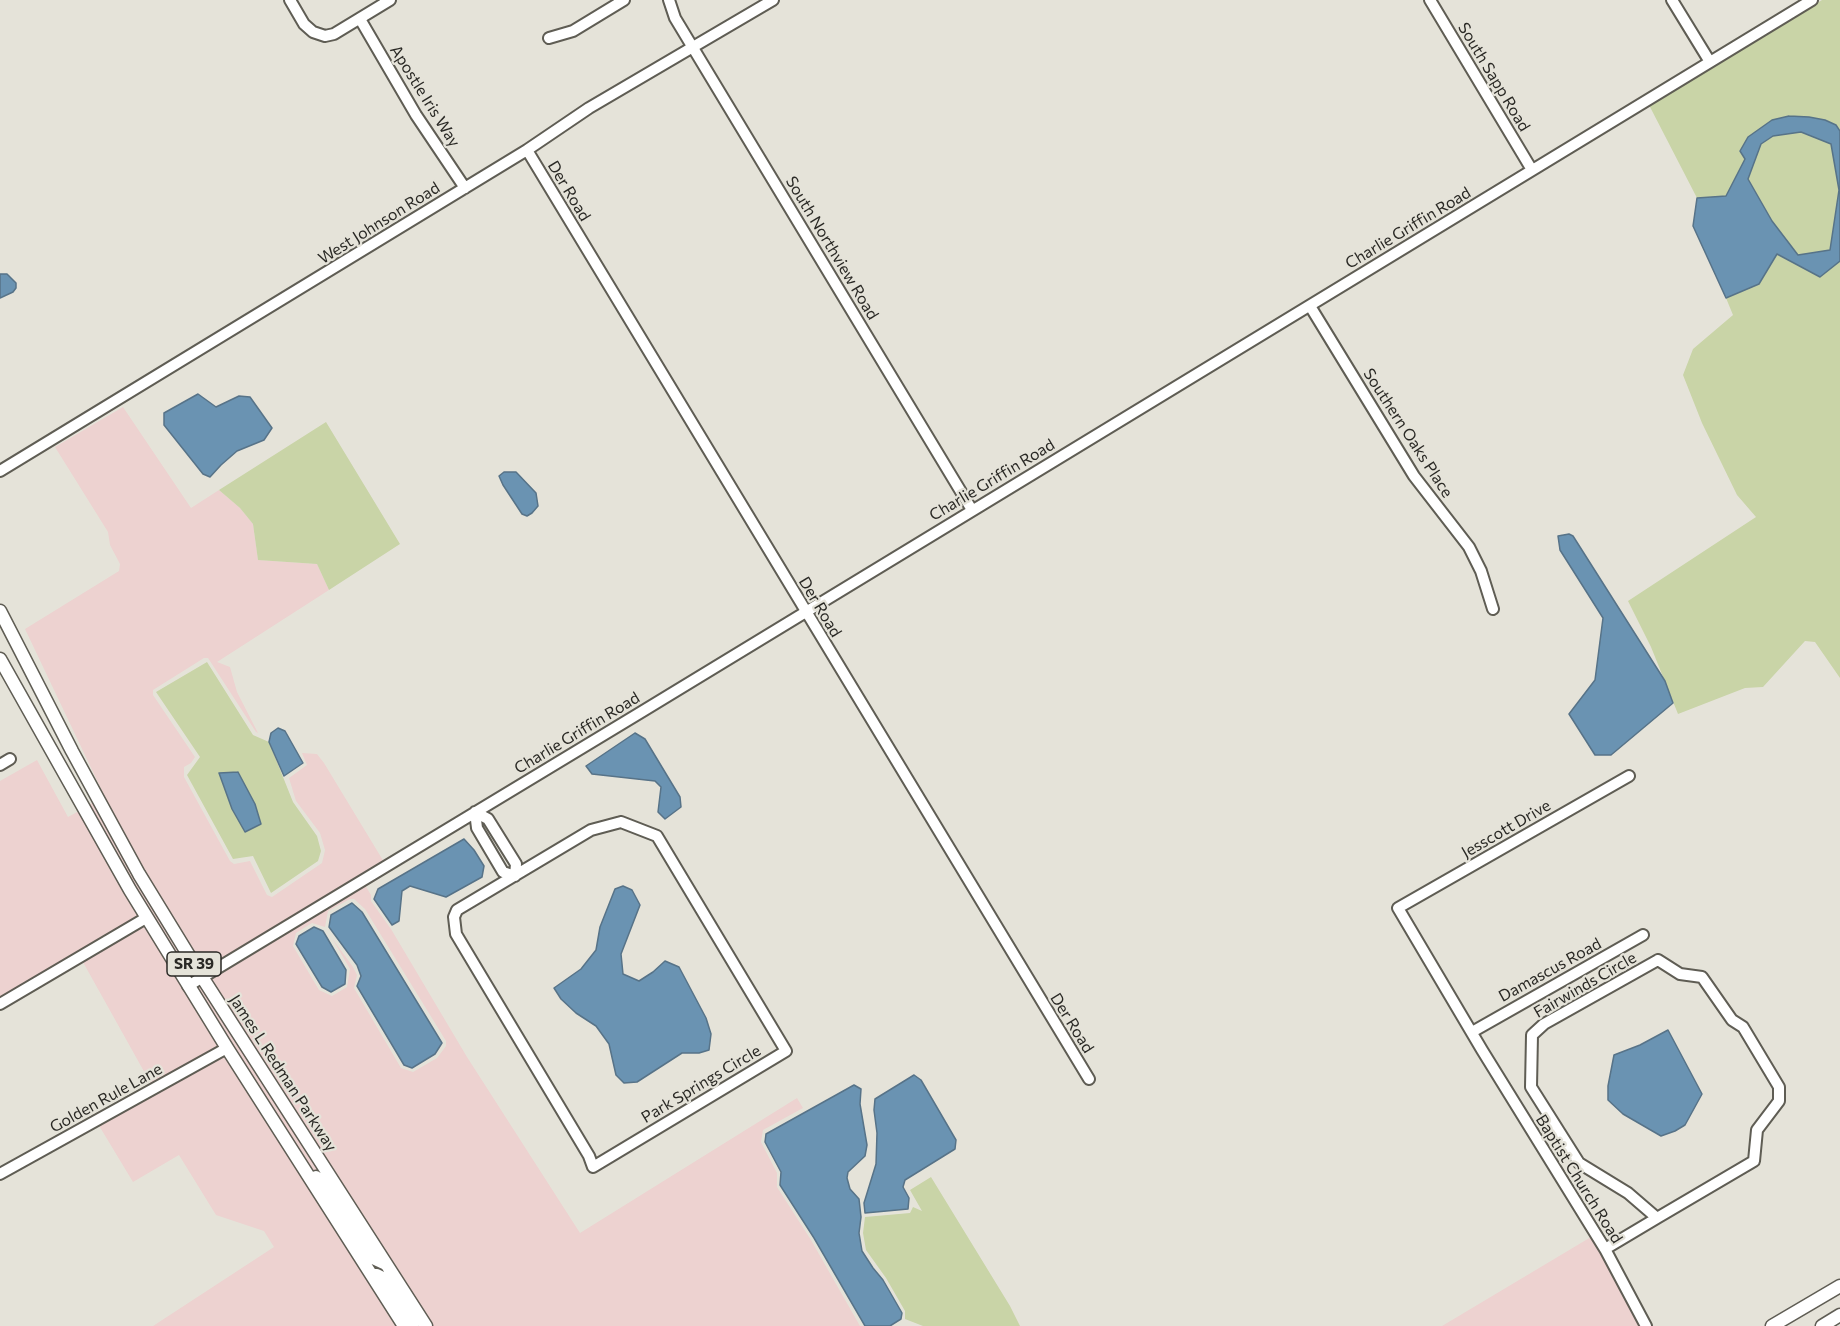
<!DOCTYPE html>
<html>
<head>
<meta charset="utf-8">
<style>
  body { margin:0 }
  canvas { display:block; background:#e5e3d9 }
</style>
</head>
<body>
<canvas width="1840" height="1326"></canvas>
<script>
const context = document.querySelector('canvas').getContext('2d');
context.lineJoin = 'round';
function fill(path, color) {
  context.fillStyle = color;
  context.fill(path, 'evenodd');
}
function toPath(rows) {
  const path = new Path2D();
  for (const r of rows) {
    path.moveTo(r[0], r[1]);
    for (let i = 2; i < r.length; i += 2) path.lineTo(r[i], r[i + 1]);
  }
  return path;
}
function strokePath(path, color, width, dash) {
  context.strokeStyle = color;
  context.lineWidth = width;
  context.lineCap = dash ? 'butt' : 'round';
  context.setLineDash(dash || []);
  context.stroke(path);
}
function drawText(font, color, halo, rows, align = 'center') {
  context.font = font + ' Commissioner,sans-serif';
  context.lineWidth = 4.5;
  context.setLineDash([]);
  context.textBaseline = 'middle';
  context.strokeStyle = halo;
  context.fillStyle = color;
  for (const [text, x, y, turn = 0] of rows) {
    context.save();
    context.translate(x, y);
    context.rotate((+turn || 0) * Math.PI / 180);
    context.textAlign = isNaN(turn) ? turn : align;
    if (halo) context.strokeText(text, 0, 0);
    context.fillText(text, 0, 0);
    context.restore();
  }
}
const commercial = toPath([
  [123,407,191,508,219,490,240,508,253,524,258,560,317,564,329,590,217,662,230,667,237,692,258,733,256,732,208,658,204,658,153,690,153,695,195,757,191,763,184,767,184,777,230,861,234,864,250,861,267,895,272,897,322,863,325,850,320,833,296,801,289,778,307,765,302,753,317,754,324,763,384,862,203,970,143,872,102,797,104,795,25,629,119,571,120,564,110,545,108,532,55,447],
  [37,760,68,817,79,811,126,893,399,1326,153,1326,274,1247,264,1231,216,1215,179,1155,133,1182,95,1119,151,1084,79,955,0,1002,0,781],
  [94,802,195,975,189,979,86,806],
  [365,885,371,895,371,901,391,929,467,1057,580,1233,797,1098,803,1108,763,1130,761,1142,777,1173,777,1187,811,1240,860,1326,431,1326,392,1264,393,1261,390,1260,208,979],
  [350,899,354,899,365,909,446,1041,446,1046,437,1058,413,1072,401,1068,354,988,357,975,353,967,332,938,350,969,347,987,332,996,319,990,293,946,296,933,312,923,325,927,328,911],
  [201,984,375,1254,318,1173,308,1166,195,988],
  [1591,1237,1643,1326,1442,1326]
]);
const green = toPath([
  [1822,0,1840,0,1840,131,1836,125,1789,116,1772,120,1745,159,1726,196,1697,198,1649,105],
  [1801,132,1831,144,1839,190,1830,250,1798,255,1772,221,1748,179,1761,144,1773,136],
  [1777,254,1820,276,1840,261,1840,678,1815,642,1805,641,1763,687,1745,688,1678,714,1651,647,1628,601,1756,517,1737,495,1702,423,1683,375,1693,349,1733,315,1726,298,1759,284],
  [326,422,400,544,329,590,317,564,258,560,253,524,240,508,219,490],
  [207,662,253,735,269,742,293,802,317,836,321,851,318,861,271,893,253,856,233,859,187,775,200,757,156,692],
  [931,1177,1010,1306,1020,1326,923,1326,905,1319,905,1311,886,1278,866,1250,863,1233,865,1217,910,1213,913,1207,922,1211,910,1190]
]);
const water = toPath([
  [1789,116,1809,117,1825,120,1836,125,1840,131,1840,261,1820,277,1777,254,1759,284,1726,298,1693,226,1697,198,1726,196,1745,159,1740,151,1748,137,1772,120,1789,116],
  [1801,132,1831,144,1839,190,1830,250,1798,255,1772,221,1748,179,1761,144,1773,136,1801,132],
  [0,274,7,274,16,283,16,288,13,292,0,298,0,274],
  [198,394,216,407,239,396,250,397,272,428,264,440,237,451,221,465,210,477,203,474,164,425,164,413,198,394],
  [504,472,516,472,536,493,538,506,532,513,527,516,522,514,503,485,499,476,504,472],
  [1569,534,1573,536,1665,681,1673,703,1611,755,1595,755,1569,714,1595,680,1603,618,1560,550,1558,536,1569,534],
  [278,728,285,731,303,763,284,776,269,742,271,733,278,728],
  [635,733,645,739,680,797,681,807,665,819,658,812,661,787,655,781,592,774,586,766,635,733],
  [238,772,255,804,261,824,245,832,232,809,219,773,238,772],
  [464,839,474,850,484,866,482,877,446,897,410,886,402,891,399,921,392,925,374,899,378,889,464,839],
  [623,886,632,890,640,905,621,954,623,974,639,981,653,972,665,961,679,967,706,1018,711,1034,709,1050,699,1053,682,1053,637,1082,624,1083,616,1075,609,1044,596,1026,576,1013,561,999,554,988,581,969,596,950,600,927,615,889,623,886],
  [352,903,362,912,442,1043,435,1054,412,1068,404,1065,357,986,361,976,357,965,329,927,331,915,352,903],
  [314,927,323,931,346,970,345,984,331,992,322,987,296,944,299,936,314,927],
  [1668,1030,1702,1094,1685,1125,1675,1131,1661,1136,1623,1114,1608,1100,1608,1086,1614,1055,1640,1045,1668,1030],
  [914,1075,921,1080,956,1140,955,1149,905,1180,903,1187,909,1198,908,1209,865,1213,864,1203,876,1164,877,1133,874,1110,875,1099,914,1075],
  [854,1085,861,1089,860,1104,867,1145,865,1156,848,1172,847,1178,850,1189,859,1199,861,1217,859,1233,862,1251,873,1268,883,1280,902,1313,901,1319,890,1326,865,1326,814,1238,780,1185,781,1172,765,1142,766,1134,854,1085]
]);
const minor = toPath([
  [290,0,304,24,313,32,325,36,334,34,390,0],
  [669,0,675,18,972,510],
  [1430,0,1532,170],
  [1672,0,1710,62],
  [360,19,416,115,465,188],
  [549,38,573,31,624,0],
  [527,150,1089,1079],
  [1310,306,1414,476,1469,547,1481,571,1493,609],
  [0,471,527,150,589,108,773,0],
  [0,765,10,759],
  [1629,776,1398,908,1482,1050,1605,1249,1646,1326],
  [475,812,488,819,516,864,515,876,503,872,477,828,475,812],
  [621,822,657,836,786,1051,593,1167,589,1156,456,934,454,917,457,910,591,830,621,822],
  [1658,960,1680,974,1702,977,1732,1020,1743,1027,1779,1087,1779,1101,1757,1130,1754,1161,1657,1218,1628,1193,1579,1163,1531,1087,1532,1035,1544,1024,1658,960],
  [188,986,643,711,1812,0],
  [0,1004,146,918],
  [1472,1032,1643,935],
  [0,1174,227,1048],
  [1605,1249,1657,1218]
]);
const major = toPath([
  [0,611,72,751,139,874,202,977,426,1326],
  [0,659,130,890,227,1048,404,1326],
  [316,1177,326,1187,371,1257,386,1264],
  [372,1275,377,1275,385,1279,414,1322],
  [1772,1326,1840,1286],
  [1822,1326,1840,1315]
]);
const shields = [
  [194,964,54]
];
const shieldNames = [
  ["SR 39",194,964]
];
const streetNames = [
  ["South Sapp Road",1494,77,59],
  ["Apostle Iris Way",425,96,58],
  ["Der Road",569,191,59],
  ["West Johnson Road",379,223,-32],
  ["Charlie Griffin Road",1408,228,-31],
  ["South Northview Road",832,248,59],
  ["Southern Oaks Place",1408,433,57],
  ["Charlie Griffin Road",992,480,-31],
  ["Der Road",820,607,59],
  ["Charlie Griffin Road",577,733,-31],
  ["Jesscott Drive",1506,829,-30],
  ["Damascus Road",1550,970,-29],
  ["Fairwinds Circle",1585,985,-30],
  ["Der Road",1072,1023,58],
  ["James L Redman Parkway",283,1073,57],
  ["Park Springs Circle",701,1084,-31],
  ["Golden Rule Lane",106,1098,-29],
  ["Baptist Church Road",1579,1179,58]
];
fill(commercial, '#edd2d0');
fill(green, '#c9d4a7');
fill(water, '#6a93b2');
strokePath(water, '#577388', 1.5);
strokePath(minor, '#5f5d54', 14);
strokePath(major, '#5f5d54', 15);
strokePath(minor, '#fff', 10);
strokePath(major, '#fff', 12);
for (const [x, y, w] of shields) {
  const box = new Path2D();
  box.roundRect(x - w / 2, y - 12, w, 24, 4.5);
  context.fillStyle = '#e5e3d9';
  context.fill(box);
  strokePath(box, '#2a2925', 1.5);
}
drawText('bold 15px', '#2a2925', null, shieldNames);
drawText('16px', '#2a2925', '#e5e3d9', streetNames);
</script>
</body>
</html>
